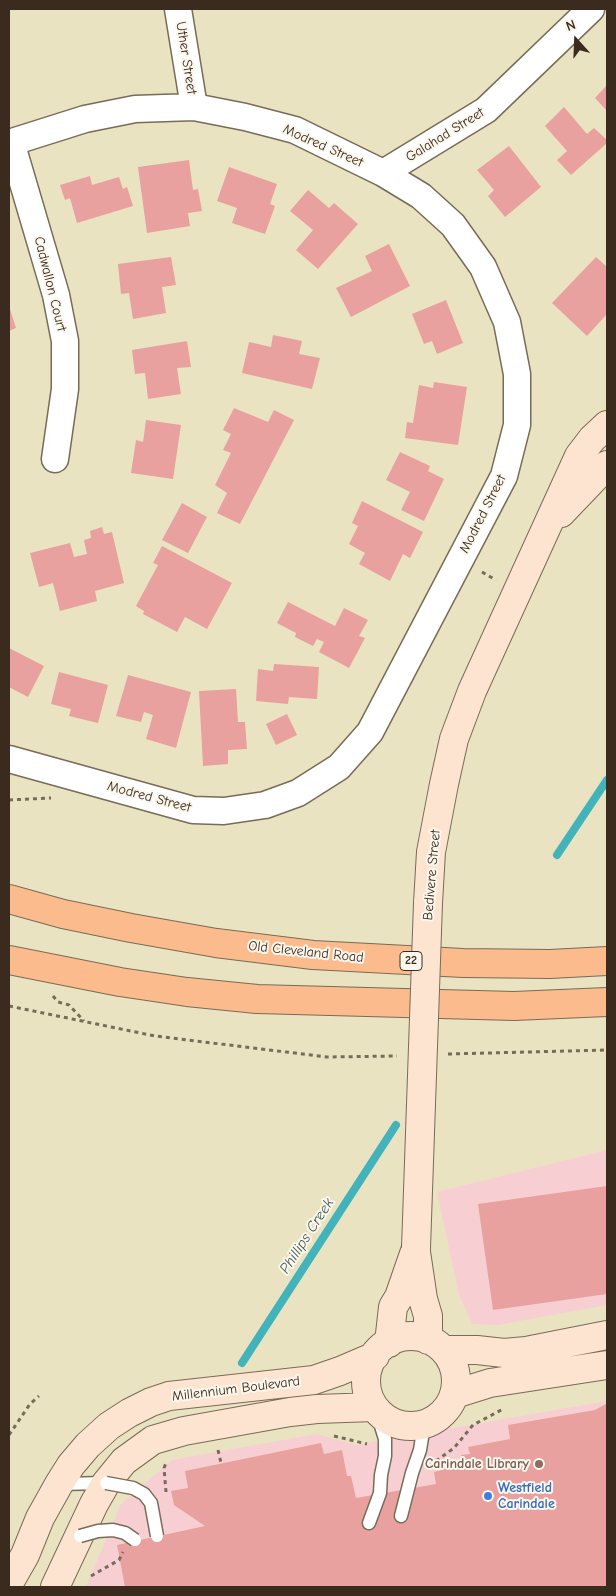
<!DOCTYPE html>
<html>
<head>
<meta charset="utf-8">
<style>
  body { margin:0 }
  #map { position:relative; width:616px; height:1596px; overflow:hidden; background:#e9e3c2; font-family:"Comic Neue",sans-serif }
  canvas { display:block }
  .frame { position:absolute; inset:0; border:10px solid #3b2a1e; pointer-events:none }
  .north { position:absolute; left:551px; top:15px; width:50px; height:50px; -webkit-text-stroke:4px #fbf7ec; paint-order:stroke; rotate:340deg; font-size:14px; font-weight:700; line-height:20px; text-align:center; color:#3b2a1e }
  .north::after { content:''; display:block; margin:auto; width:18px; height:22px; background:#3b2a1e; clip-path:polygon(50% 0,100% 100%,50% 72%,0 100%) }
</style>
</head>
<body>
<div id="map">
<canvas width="616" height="1596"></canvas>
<div class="frame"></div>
<div class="north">N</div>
</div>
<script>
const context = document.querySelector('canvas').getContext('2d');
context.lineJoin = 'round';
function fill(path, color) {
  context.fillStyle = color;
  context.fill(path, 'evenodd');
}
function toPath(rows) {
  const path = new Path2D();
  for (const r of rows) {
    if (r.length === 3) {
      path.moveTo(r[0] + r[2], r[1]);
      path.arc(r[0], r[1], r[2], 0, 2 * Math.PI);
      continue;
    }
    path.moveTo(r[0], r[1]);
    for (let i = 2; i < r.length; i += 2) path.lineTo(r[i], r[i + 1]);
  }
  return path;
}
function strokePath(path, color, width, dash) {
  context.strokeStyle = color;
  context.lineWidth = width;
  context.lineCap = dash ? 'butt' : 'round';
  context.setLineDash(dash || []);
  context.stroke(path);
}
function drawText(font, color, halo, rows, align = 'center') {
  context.font = font + ' "Comic Neue",sans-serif';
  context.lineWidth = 4;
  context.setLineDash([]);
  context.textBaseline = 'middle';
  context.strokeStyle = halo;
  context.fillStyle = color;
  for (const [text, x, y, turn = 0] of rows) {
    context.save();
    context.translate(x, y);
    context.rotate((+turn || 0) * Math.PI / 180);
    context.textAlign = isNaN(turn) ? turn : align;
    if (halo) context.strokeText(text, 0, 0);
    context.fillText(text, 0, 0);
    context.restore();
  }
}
const built = toPath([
  [607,1150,607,1305,498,1325,472,1324,459,1295,437,1192],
  [607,1401,607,1587,86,1587,121,1504,172,1460,317,1434,356,1445]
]);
const stream = toPath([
  [557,855,607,780],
  [242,1363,396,1125]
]);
const building = toPath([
  [607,85,607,111,595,98],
  [564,107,587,134,594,128,607,140,607,143,571,175,557,160,567,151,545,126],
  [509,146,541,187,505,217,488,196,494,190,477,170],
  [189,160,193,190,198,189,202,211,188,213,190,226,147,233,138,167],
  [229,167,277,184,270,204,275,206,265,234,232,223,237,208,217,201],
  [90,176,92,185,119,177,123,189,127,187,133,206,77,223,70,198,65,200,60,185],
  [308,190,329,208,334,203,358,224,318,269,296,250,313,230,290,211],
  [389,244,410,286,351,317,336,288,372,271,365,256],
  [171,257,176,285,162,287,166,313,133,319,129,293,121,294,118,264],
  [596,257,607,267,607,314,587,336,552,303],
  [446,300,463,343,437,354,432,341,424,344,412,314],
  [9,306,16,328,9,331],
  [273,335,302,341,299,354,320,358,312,389,242,373,249,342,271,347],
  [187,341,191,367,177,368,181,394,148,399,145,373,135,374,132,350],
  [434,382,467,387,458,445,405,438,407,422,413,423,419,385,433,388],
  [234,408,268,422,274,410,294,420,240,524,217,513,227,493,215,485,231,453,223,450,231,434,223,430],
  [146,420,181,425,173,479,131,473,136,440,143,442],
  [400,452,430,466,428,471,444,479,424,521,401,510,410,492,386,480],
  [362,501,423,532,410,558,403,554,390,581,359,564,365,553,349,544,358,526,352,523],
  [182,503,207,517,188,553,162,540],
  [102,527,104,534,112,532,124,583,95,591,97,601,60,611,53,583,39,587,30,553,70,543,74,557,87,554,84,540,91,538,90,531],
  [162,546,232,583,207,629,185,617,177,632,143,614,144,611,136,606,158,565,153,563],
  [288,602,335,626,344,608,368,620,359,636,365,638,349,668,319,652,324,642,317,639,313,646,295,637,296,633,277,623],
  [9,648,44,666,28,697,9,687],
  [274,664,319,667,317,699,289,697,288,704,256,701,258,669,273,671],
  [59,672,108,685,98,723,69,716,71,709,51,704],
  [128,675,191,692,176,748,146,739,153,715,144,712,141,722,116,716],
  [236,689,238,722,245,722,247,749,228,750,228,764,203,766,199,691],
  [287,714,297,735,276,745,266,724],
  [607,1186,607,1294,493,1310,478,1204],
  [606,1404,607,1407,607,1587,125,1587,117,1545,205,1526,174,1505,171,1491,188,1488,185,1471,321,1443,324,1454,342,1450,347,1476,351,1476,356,1498,436,1484,434,1472,442,1470,440,1466,462,1462,461,1455,470,1454,468,1447,510,1439,508,1425,595,1410]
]);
const path = toPath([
  [482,572,496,580],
  [9,800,51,798],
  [53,996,58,1002,69,1005,84,1021],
  [9,1006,155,1036,327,1057,397,1056],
  [448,1054,607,1050],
  [9,1435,30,1404,39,1396],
  [334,1436,367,1444],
  [218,1450,221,1463],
  [436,1461,454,1448,473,1425,503,1409],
  [166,1492,164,1468,166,1463],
  [91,1576,119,1560,123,1552]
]);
const lane = toPath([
  [59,1484,106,1483],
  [401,1516,412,1473,420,1450,424,1425],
  [369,1523,380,1493,381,1475,385,1456,385,1439,381,1426,383,1416]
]);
const street = toPath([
  [178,9,194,107],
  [11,142,56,295,65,341,65,389,55,459],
  [9,143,85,119,135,109,194,107,245,117,295,130,383,173,421,196,453,225,483,267,507,322,517,374,517,425,504,476,370,732,339,767,298,793,265,805,224,811,193,810,9,759],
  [383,173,486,110,591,9]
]);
const secondary = toPath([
  [561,513,607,465],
  [428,903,431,852,444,784,454,739,472,691,579,456,592,439,607,425],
  [416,1252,423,1299,428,1316,428,1340],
  [411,1381,45],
  [389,1343,393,1307,399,1297,416,1248],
  [444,1350,477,1350,504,1353,526,1351,607,1335],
  [455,1394,490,1383,607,1365],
  [9,1583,25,1555,40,1518,59,1484,71,1465,88,1445,109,1426,129,1413,151,1402,169,1396,314,1380,340,1371,375,1356],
  [55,1587,94,1504,106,1483,124,1461,153,1440,184,1431,290,1412,317,1409,374,1407]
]);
const highway = toPath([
  [9,899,63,914,131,928,216,943,313,955,463,963,550,964,607,961],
  [9,960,120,982,187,992,257,999,514,1006,607,1002]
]);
const laneBridge = toPath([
  [106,1483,133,1488,144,1494,151,1503,157,1536],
  [80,1536,98,1531,113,1530,125,1533,135,1540]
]);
const secondaryBridge = toPath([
  [416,1248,428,903]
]);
const markers = [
  [539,1464,5,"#8d6e63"],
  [488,1496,5,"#3f7fe0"]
];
const shields = [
  [411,961,22]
];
const shieldNames = [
  ["22",411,961]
];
const streetNames = [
  ["Uther Street",186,58,81],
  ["Galahad Street",445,135,-32],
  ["Modred Street",323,146,24],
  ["Cadwallon Court",50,284,76],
  ["Modred Street",483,514,-63],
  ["Modred Street",149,797,15],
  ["Bedivere Street",432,875,-85],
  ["Old Cleveland Road",306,952,6],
  ["Millennium Boulevard",236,1389,-7]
];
const educationNames = [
  ["Carindale Library",529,1464]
];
const shopNames = [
  ["Westfield",498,1488],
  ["Carindale",498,1504]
];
const waterNames = [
  ["Phillips Creek",307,1236,-57]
];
fill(built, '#f7cfd2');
strokePath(stream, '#43b3bb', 8);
fill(building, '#e8a19e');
strokePath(lane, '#786b57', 15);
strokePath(street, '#786b57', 29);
strokePath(secondary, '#786b57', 30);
strokePath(highway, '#786b57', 30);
strokePath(path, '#786b57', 3, [4, 4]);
strokePath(lane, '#fff', 12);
strokePath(street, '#fff', 26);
strokePath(secondary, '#fde4d1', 28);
strokePath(highway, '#fbbb8c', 28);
strokePath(laneBridge, '#786b57', 15, []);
strokePath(secondaryBridge, '#786b57', 30, []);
strokePath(laneBridge, '#fff', 12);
strokePath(secondaryBridge, '#fde4d1', 28);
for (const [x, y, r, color] of markers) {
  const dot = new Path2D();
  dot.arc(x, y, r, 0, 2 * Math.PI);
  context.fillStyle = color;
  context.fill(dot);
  strokePath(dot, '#fbf7ec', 2);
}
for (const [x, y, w] of shields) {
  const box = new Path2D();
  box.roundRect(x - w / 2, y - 9.5, w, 19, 4);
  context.fillStyle = '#fbf7ec';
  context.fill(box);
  strokePath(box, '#3b2a1e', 1);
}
drawText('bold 12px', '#3b2a1e', null, shieldNames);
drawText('14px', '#3b2a1e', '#fbf7ec', streetNames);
drawText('bold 14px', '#785e54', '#fbf7ec', educationNames, 'right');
drawText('bold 14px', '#366cbe', '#fbf7ec', shopNames, 'left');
drawText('italic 15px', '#3e5a55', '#fbf7ec', waterNames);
</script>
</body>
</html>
